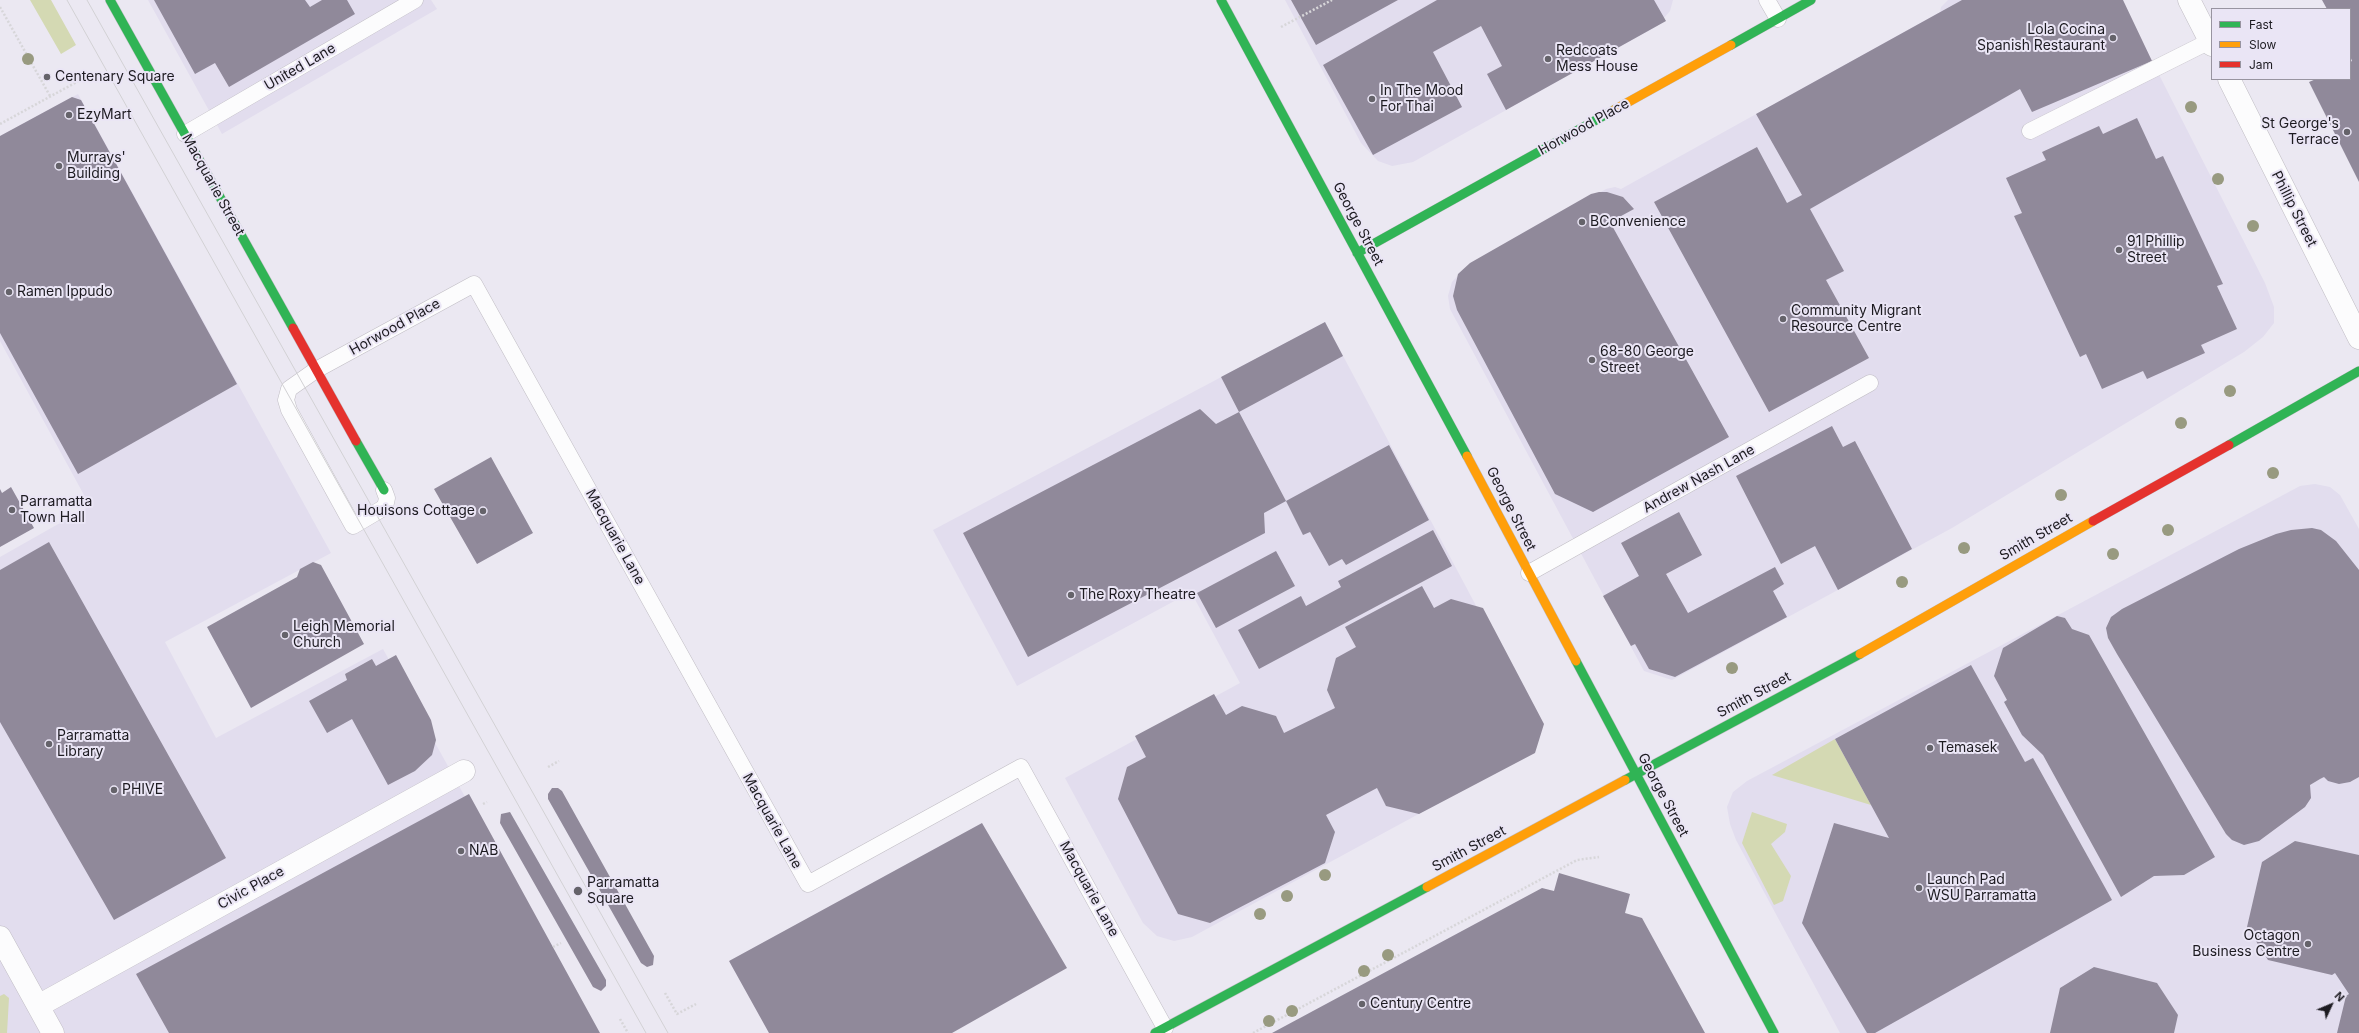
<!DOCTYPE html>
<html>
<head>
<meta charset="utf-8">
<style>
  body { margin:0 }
  #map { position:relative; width:2359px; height:1033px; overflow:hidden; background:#ebe8f2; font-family:Inter,sans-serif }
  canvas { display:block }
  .legend { position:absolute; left:2211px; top:8px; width:140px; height:72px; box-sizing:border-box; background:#eae5f5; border:1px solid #9894a0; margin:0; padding:5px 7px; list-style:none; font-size:12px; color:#1d1b21 }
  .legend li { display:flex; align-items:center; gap:8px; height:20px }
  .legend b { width:20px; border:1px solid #9894a0 }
  .north { position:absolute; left:2311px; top:985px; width:40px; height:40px; -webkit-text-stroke:3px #eae5f5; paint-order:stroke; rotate:46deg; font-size:11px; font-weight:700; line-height:16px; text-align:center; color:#1d1b21 }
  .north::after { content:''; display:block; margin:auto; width:14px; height:18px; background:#1d1b21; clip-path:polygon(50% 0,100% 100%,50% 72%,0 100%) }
</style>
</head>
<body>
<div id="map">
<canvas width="2359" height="1033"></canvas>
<ul class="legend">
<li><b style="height:5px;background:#30b455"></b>Fast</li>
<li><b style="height:5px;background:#ff9f0a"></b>Slow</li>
<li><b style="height:5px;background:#e5322d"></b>Jam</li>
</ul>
<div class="north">N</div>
</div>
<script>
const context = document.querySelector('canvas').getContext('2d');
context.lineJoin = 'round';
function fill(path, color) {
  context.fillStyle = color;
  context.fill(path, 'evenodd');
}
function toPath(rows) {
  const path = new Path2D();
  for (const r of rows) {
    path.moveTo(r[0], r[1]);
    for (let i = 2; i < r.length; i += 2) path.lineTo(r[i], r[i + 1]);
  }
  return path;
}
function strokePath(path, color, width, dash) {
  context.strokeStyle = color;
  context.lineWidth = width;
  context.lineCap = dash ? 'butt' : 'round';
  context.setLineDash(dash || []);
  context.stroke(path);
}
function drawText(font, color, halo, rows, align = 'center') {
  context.font = font + ' Inter,sans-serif';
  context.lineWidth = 4;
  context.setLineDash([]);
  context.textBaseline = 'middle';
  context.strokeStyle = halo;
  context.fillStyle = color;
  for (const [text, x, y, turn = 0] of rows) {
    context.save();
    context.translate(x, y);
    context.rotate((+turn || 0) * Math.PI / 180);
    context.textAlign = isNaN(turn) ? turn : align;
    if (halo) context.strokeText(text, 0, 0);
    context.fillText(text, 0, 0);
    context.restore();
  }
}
const built = toPath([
  [148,0,431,0,437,9,222,134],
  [1285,0,1673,0,1670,11,1657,26,1413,162,1392,166,1378,161,1361,143],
  [1948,0,2121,0,2265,283,2274,307,2274,323,2263,337,2244,352,1952,528,1672,680,1644,671,1450,309,1448,296,1452,282,1464,269,1606,189,1615,187,1621,189,1940,12,1941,7],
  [78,94,331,553,165,642,216,738,383,649,596,1033,0,1033,0,557,90,506,0,341,0,136],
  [1325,322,1539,724,1531,753,1192,937,1174,941,1157,936,1143,923,1065,778,1240,683,1191,592,1017,686,933,530],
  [2315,484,2330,487,2340,495,2359,529,2359,1033,1840,1033,1736,840,1730,824,1727,807,1733,792,1747,781,2300,486]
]);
const green = toPath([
  [30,0,51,0,76,45,61,54],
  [1835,739,1871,805,1772,775],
  [1752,812,1787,824,1785,832,1771,844,1791,876,1783,901,1774,905,1742,843],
  [4,994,9,998,7,1033,0,1033,0,996]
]);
const building = toPath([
  [154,0,305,0,310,7,322,0,347,0,355,14,229,87,215,63,195,74],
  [1291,0,1398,0,1316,45],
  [1437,0,1654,0,1666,21,1506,110,1487,74,1502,66,1481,26,1433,52,1462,107,1373,155,1323,65],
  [1962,0,2123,0,2152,61,2032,112,2020,89,1810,209,1844,271,1826,280,1869,358,1769,412,1654,202,1757,147,1787,203,1802,195,1756,114],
  [2322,0,2359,0,2359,182,2309,82,2316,79,2350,79,2350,62,2352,61,2350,56,2350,9,2327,9],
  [72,97,81,100,237,384,78,474,0,333,0,136],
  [2137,118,2156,159,2163,156,2223,284,2217,286,2237,329,2201,345,2205,353,2147,379,2143,371,2102,389,2086,354,2080,357,2014,216,2022,213,2006,178,2046,160,2042,152,2099,126,2103,134],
  [1599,192,1607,192,1623,197,1634,209,1610,222,1729,437,1593,512,1555,494,1457,310,1453,296,1458,274,1470,263,1591,194],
  [1325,322,1343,356,1239,412,1221,377],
  [1200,409,1216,424,1239,412,1286,501,1264,513,1265,533,1028,657,963,533],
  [1832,426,1843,447,1855,441,1912,549,1838,590,1815,546,1781,564,1736,476],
  [1389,445,1429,520,1346,565,1342,559,1329,566,1310,532,1303,535,1286,501],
  [491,457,533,533,477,564,434,489],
  [11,487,34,528,0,547,0,489,2,493],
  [1679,512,1702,555,1666,574,1688,613,1775,567,1784,584,1773,591,1787,617,1675,677,1649,669,1635,644,1631,646,1603,596,1639,576,1621,543],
  [2312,528,2321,530,2336,541,2359,570,2359,777,2350,782,2339,784,2328,781,2324,777,2320,779,2310,785,2311,798,2305,807,2259,841,2244,845,2232,840,2226,834,2117,654,2108,638,2106,628,2111,617,2122,609,2239,549,2276,534,2291,530],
  [1433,530,1452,566,1259,669,1238,630,1301,596,1306,606,1341,587,1338,581],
  [49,542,226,858,114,920,0,722,0,570],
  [1276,551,1295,586,1216,628,1197,593],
  [313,562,321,565,364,644,251,708,207,627,297,577,300,569],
  [1422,586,1434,608,1451,599,1483,608,1544,724,1535,753,1419,814,1386,806,1377,788,1326,815,1335,832,1325,863,1210,923,1178,914,1118,799,1127,767,1146,757,1135,736,1214,694,1226,715,1242,706,1276,716,1284,733,1335,708,1327,690,1336,658,1356,647,1345,627],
  [2057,616,2065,618,2072,629,2089,635,2215,857,2184,875,2154,876,2121,897,2043,755,2022,735,2004,702,2007,700,1994,676,2003,648],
  [396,655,431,720,436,740,432,755,415,771,388,785,352,719,327,733,309,701,347,680,345,674,372,659,376,666],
  [1971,665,2025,762,2033,758,2112,900,1875,1033,1867,1033,1802,923,1834,823,1889,838,1835,739],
  [552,788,558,788,562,791,654,956,653,965,647,967,641,963,548,799,548,794],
  [469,794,600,1033,169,1033,136,974],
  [510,812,606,980,606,986,601,991,593,987,500,823,501,814],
  [982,823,1067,968,952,1033,769,1033,729,961],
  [2295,841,2359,855,2359,1033,2337,1033,2346,996,2349,994,2335,973,2332,975,2268,960,2247,927,2262,862],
  [1559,873,1630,894,1625,913,1642,918,1705,1033,1272,1033,1542,888,1554,891],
  [2094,967,2157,983,2178,1015,2174,1033,2050,1033,2060,988]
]);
const path = toPath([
  [0,7,50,96],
  [1281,27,1332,0],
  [0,124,84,78],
  [548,767,559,761],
  [483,804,487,802],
  [553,947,561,943],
  [665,993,677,1014,696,1004],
  [620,1019,628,1033],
  [1253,1033,1577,860,1599,857]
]);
const lane = toPath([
  [1767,0,1778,19],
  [2030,131,2210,41],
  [185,134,415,0],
  [384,490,387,498,385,507,353,526,289,410,286,400,289,389,316,370,474,284,808,884,1021,767,1165,1028],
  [1529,573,1870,383]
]);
const street = toPath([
  [2189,0,2212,45],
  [2229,79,2359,338],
  [0,937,53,1033],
  [38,1006,464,771]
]);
const fast = toPath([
  [110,0,293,328],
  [1221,0,1467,456],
  [1731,45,1811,0],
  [1357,253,1614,110],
  [356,441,384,490],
  [2229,445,2359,371],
  [1576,661,1774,1033],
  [1625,780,1860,654],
  [1155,1033,1427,887]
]);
const slow = toPath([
  [1614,110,1731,45],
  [1467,456,1576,661],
  [1860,654,2093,521],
  [1427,887,1625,780]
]);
const jam = toPath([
  [293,328,356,441],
  [2093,521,2229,445]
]);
const tram = toPath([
  [67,0,646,1033],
  [87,0,668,1033]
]);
const trees = [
  [28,59],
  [2191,107],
  [2218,179],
  [2253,226],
  [2230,391],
  [2181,423],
  [2273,473],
  [2061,495],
  [2168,530],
  [1964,548],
  [2113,554],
  [1902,582],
  [1732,668],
  [1325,875],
  [1287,896],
  [1260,914],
  [1388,955],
  [1364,971],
  [1292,1011],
  [1269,1021]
];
const markers = [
  [2113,38,4,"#65636a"],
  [1548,59,4,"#65636a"],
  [47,77,4,"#65636a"],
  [1372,99,4,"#65636a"],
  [69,115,4,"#65636a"],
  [2347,132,4,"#65636a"],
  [59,166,4,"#65636a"],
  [1582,222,4,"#65636a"],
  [2119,250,4,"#65636a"],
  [9,292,4,"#65636a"],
  [1783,319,4,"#65636a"],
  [1592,360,4,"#65636a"],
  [12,510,4,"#65636a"],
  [483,511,4,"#65636a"],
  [1071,595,4,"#65636a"],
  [285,635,4,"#65636a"],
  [49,744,4,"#65636a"],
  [1930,748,4,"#65636a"],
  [114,790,4,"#65636a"],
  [461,851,4,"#65636a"],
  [1919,888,4,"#65636a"],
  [578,891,5,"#65636a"],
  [2308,944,4,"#65636a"],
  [1362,1004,4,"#65636a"]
];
const poiNames = [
  ["Lola Cocina",2105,30,"right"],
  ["Spanish Restaurant",2105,46,"right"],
  ["Redcoats",1556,51],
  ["Mess House",1556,67],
  ["Centenary Square",55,77],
  ["In The Mood",1380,91],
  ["For Thai",1380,107],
  ["EzyMart",77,115],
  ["St George's",2339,124,"right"],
  ["Terrace",2339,140,"right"],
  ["Murrays'",67,158],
  ["Building",67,174],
  ["BConvenience",1590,222],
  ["91 Phillip",2127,242],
  ["Street",2127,258],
  ["Ramen Ippudo",17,292],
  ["Community Migrant",1791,311],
  ["Resource Centre",1791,327],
  ["68-80 George",1600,352],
  ["Street",1600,368],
  ["Parramatta",20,502],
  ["Town Hall",20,518],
  ["Houisons Cottage",475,511,"right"],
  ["The Roxy Theatre",1079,595],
  ["Leigh Memorial",293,627],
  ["Church",293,643],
  ["Parramatta",57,736],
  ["Library",57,752],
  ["Temasek",1938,748],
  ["PHIVE",122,790],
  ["NAB",469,851],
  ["Launch Pad",1927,880],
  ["WSU Parramatta",1927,896],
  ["Parramatta",587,883],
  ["Square",587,899],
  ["Octagon",2300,936,"right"],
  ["Business Centre",2300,952,"right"],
  ["Century Centre",1370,1004]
];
const streetNames = [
  ["United Lane",300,67,-30],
  ["Horwood Place",1584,127,-29],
  ["Macquarie Street",213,185,61],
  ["Phillip Street",2294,209,63],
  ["George Street",1358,224,62],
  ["Horwood Place",395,327,-29],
  ["Andrew Nash Lane",1699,479,-29],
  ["George Street",1511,509,63],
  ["Macquarie Lane",615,537,61],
  ["Smith Street",2036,537,-30],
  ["Smith Street",1754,695,-28],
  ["George Street",1663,795,62],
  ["Macquarie Lane",772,821,61],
  ["Smith Street",1469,849,-28],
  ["Civic Place",251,888,-29],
  ["Macquarie Lane",1089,889,61]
];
fill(built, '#e2ddee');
fill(green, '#d4d9b3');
fill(building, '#90899a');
strokePath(lane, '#c0bdc4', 17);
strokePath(street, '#c0bdc4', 23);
strokePath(fast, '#c0bdc4', 10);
strokePath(slow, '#c0bdc4', 10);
strokePath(jam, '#c0bdc4', 10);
strokePath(path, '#d7d6d9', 2.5, [2, 2]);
strokePath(lane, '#fcfcfd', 16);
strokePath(street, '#fcfcfd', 22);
strokePath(fast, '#30b455', 9);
strokePath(slow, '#ff9f0a', 9);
strokePath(jam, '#e5322d', 9);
strokePath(tram, '#d2d1d4', 1);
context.fillStyle = '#989a80';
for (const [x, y] of trees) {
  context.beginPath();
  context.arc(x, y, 6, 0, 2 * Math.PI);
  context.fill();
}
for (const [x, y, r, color] of markers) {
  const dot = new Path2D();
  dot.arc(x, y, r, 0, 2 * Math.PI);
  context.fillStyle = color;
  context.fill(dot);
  strokePath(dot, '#eae5f5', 1.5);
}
drawText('14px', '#1d1b21', '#eae5f5', poiNames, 'left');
drawText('14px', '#1d1b21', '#eae5f5', streetNames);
</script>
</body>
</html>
